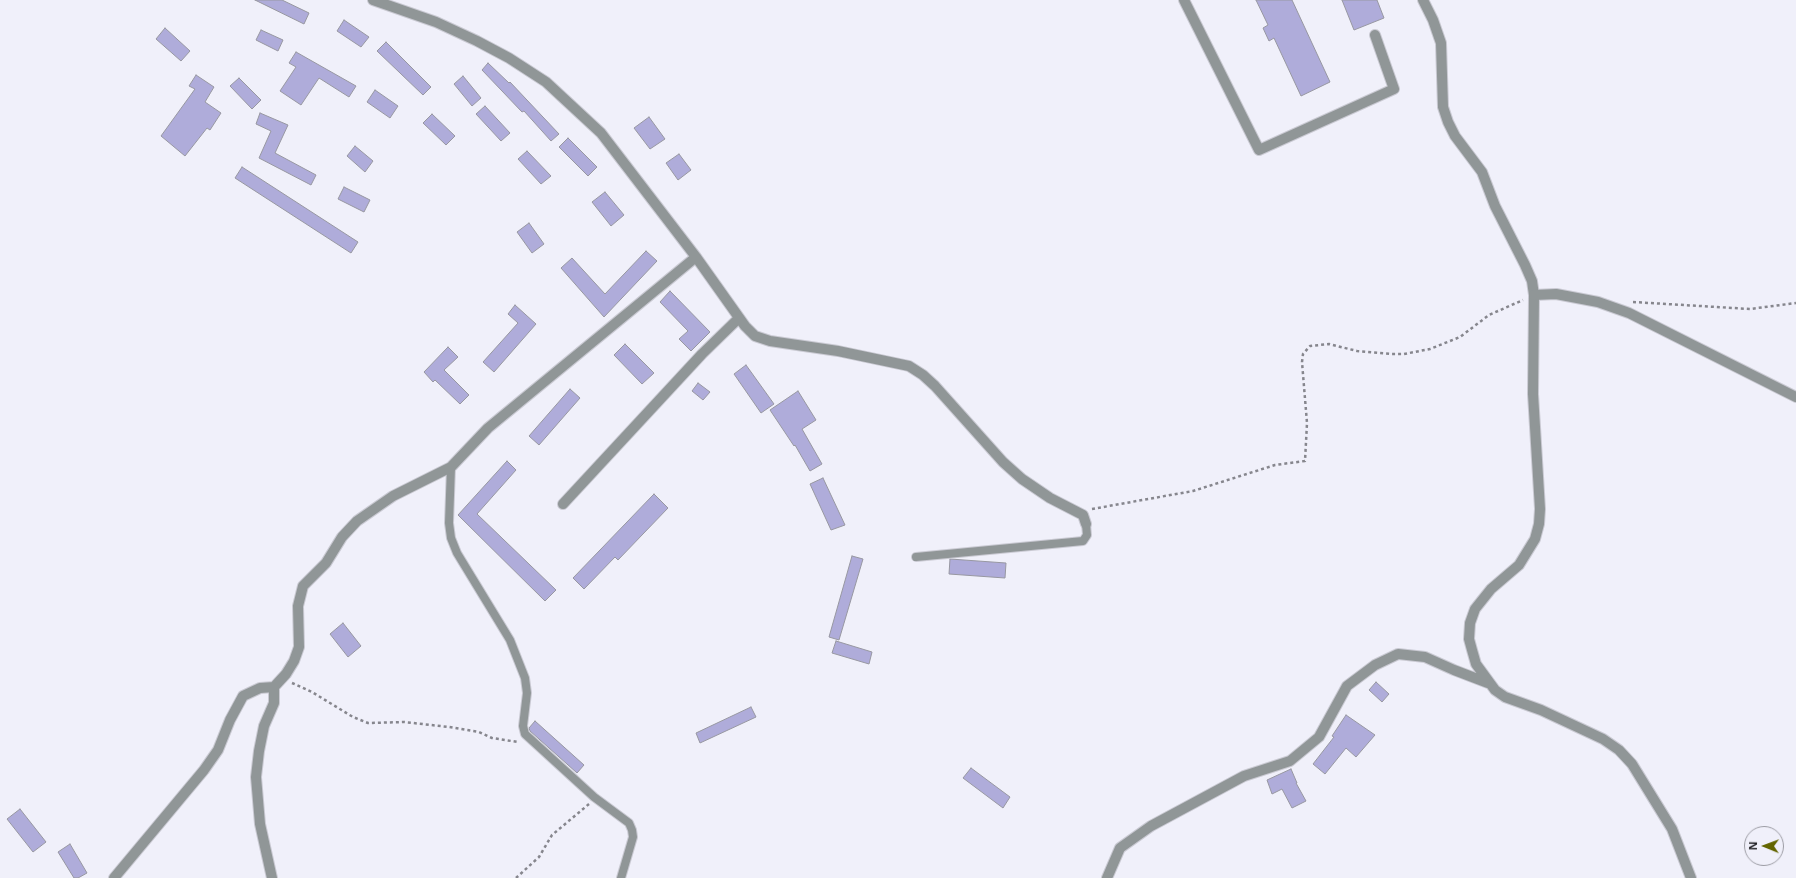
<!DOCTYPE html>
<html>
<head>
<meta charset="utf-8">
<style>
  body { margin:0 }
  #map { position:relative; width:1796px; height:878px; overflow:hidden; background:#f0f0fa; font-family:"Open Sans",sans-serif }
  canvas { display:block }
  .north { position:absolute; left:1744px; top:826px; width:40px; height:40px; box-sizing:border-box; background:#f0f0fa; border:1px solid #9c9ca4; border-radius:50%; rotate:271deg; font-size:11px; font-weight:700; line-height:16px; text-align:center; color:#1f1f23 }
  .north::after { content:''; display:block; margin:auto; width:14px; height:18px; background:#636500; clip-path:polygon(50% 0,100% 100%,50% 72%,0 100%) }
</style>
</head>
<body>
<div id="map">
<canvas width="1796" height="878"></canvas>
<div class="north">N</div>
</div>
<script>
const context = document.querySelector('canvas').getContext('2d');
context.lineJoin = 'round';
function fill(path, color) {
  context.fillStyle = color;
  context.fill(path, 'evenodd');
}
function toPath(rows) {
  const path = new Path2D();
  for (const r of rows) {
    path.moveTo(r[0], r[1]);
    for (let i = 2; i < r.length; i += 2) path.lineTo(r[i], r[i + 1]);
  }
  return path;
}
function strokePath(path, color, width, dash) {
  context.strokeStyle = color;
  context.lineWidth = width;
  context.lineCap = dash ? 'butt' : 'round';
  context.setLineDash(dash || []);
  context.stroke(path);
}
const building = toPath([
  [255,0,282,0,309,13,304,24,255,0],
  [1256,0,1292,0,1330,82,1301,96,1274,38,1269,41,1263,28,1268,25,1256,0],
  [1342,0,1377,0,1384,18,1354,30,1342,0],
  [344,20,369,37,361,47,337,31,344,20],
  [165,28,190,51,181,61,156,39,165,28],
  [261,30,283,40,278,51,256,40,261,30],
  [386,42,431,87,423,95,377,51,386,42],
  [296,52,356,86,349,97,319,78,301,105,280,91,296,67,289,63,296,52],
  [488,63,509,83,510,82,559,134,551,141,524,111,522,112,482,70,488,63],
  [196,75,214,87,205,102,221,113,210,130,207,128,185,156,161,136,195,89,189,86,196,75],
  [463,76,481,98,472,106,454,84,463,76],
  [239,78,261,100,252,109,230,86,239,78],
  [375,90,398,106,390,118,367,102,375,90],
  [485,106,510,133,501,141,476,114,485,106],
  [260,113,288,125,275,153,316,175,311,185,259,158,271,131,256,124,260,113],
  [432,114,455,136,446,145,423,123,432,114],
  [649,117,665,139,650,149,634,128,649,117],
  [568,138,597,167,588,176,559,147,568,138],
  [355,146,373,161,365,172,347,156,355,146],
  [527,151,551,176,541,184,518,159,527,151],
  [679,154,691,170,678,180,666,163,679,154],
  [242,167,358,242,351,253,235,178,242,167],
  [344,187,370,200,364,212,338,199,344,187],
  [605,192,624,215,611,226,592,202,605,192],
  [529,223,544,244,532,253,517,232,529,223],
  [646,251,657,261,604,317,561,268,572,258,605,294,646,251],
  [670,291,710,332,691,351,679,339,688,331,660,302,670,291],
  [515,305,536,324,494,372,483,362,518,323,508,314,515,305],
  [625,344,654,373,642,384,614,355,625,344],
  [448,347,458,357,444,370,469,395,460,404,435,380,433,382,424,372,448,347],
  [746,365,774,404,761,413,734,374,746,365],
  [698,383,710,392,703,400,692,391,698,383],
  [570,389,580,398,539,445,529,436,570,389],
  [798,391,816,420,802,429,822,464,810,471,795,445,794,446,770,410,798,391],
  [507,461,516,470,477,514,556,590,545,601,458,515,507,461],
  [823,478,845,525,831,530,810,484,823,478],
  [654,494,668,508,618,560,615,557,584,589,573,578,654,494],
  [852,556,863,559,839,640,829,637,852,556],
  [950,559,1006,563,1005,578,949,574,950,559],
  [343,623,361,646,348,657,330,634,343,623],
  [836,641,872,652,869,664,832,653,836,641],
  [1376,682,1389,694,1382,702,1369,690,1376,682],
  [751,707,756,717,700,743,696,733,751,707],
  [1346,715,1375,735,1356,757,1346,748,1325,774,1313,764,1334,737,1332,736,1346,715],
  [535,721,584,765,577,773,530,731,529,728,535,721],
  [971,768,1010,797,1003,808,963,778,971,768],
  [1291,769,1297,783,1296,783,1306,801,1292,808,1282,789,1272,794,1267,780,1291,769],
  [20,809,46,842,33,852,7,819,20,809],
  [70,844,87,873,78,878,74,878,58,852,70,844]
]);
const path = toPath([
  [1633,302,1750,309,1796,303],
  [1092,509,1193,491,1275,465,1305,461,1307,423,1302,362,1303,354,1310,346,1329,344,1357,351,1391,354,1404,354,1430,349,1460,337,1489,315,1523,300],
  [292,683,312,692,353,717,368,723,404,722,449,727,479,732,492,738,518,742],
  [516,878,539,857,552,835,589,804]
]);
const service = toPath([
  [451,467,449,523,451,538,457,553,510,640,525,678,527,693,523,726,525,734,594,797,629,823,632,830,633,837,621,878],
  [916,557,1083,541,1087,535,1086,524]
]);
const minor = toPath([
  [373,0,436,22,477,41,509,58,546,82,601,133,696,257,745,326,755,336,770,341,838,351,909,366,923,375,935,386,1003,462,1022,479,1050,498,1083,515,1086,524],
  [1184,0,1259,150,1394,89,1375,35],
  [1423,0,1433,20,1441,43,1443,107,1448,122,1455,136,1482,172,1495,206,1525,265,1532,281,1534,295,1533,394,1540,509,1539,524,1535,539,1519,565,1491,589,1475,609,1470,623,1469,639,1472,650,1476,664,1495,690,1505,697,1541,710,1603,739,1619,750,1632,764,1672,829,1691,878],
  [563,504,702,354,739,318],
  [114,878,204,770,218,750,230,720,243,696,260,688,274,687,286,674,294,661,299,647,298,606,303,586,326,563,342,537,357,521,393,496,451,467,488,428,696,257],
  [272,878,260,824,256,777,259,751,264,726,274,703,274,687],
  [1107,878,1120,848,1151,826,1244,776,1290,761,1319,737,1347,686,1375,665,1398,654,1425,657,1454,670,1488,683]
]);
const tertiary = toPath([
  [1534,295,1556,294,1598,302,1629,313,1796,397]
]);
fill(building, '#afacda');
strokePath(building, '#9797a1', 1);
strokePath(service, '#cacad3', 10);
strokePath(minor, '#cacad3', 12);
strokePath(tertiary, '#cacad3', 12);
strokePath(path, '#86868d', 2.5, [3, 3]);
strokePath(service, '#909697', 8);
strokePath(minor, '#909697', 10);
strokePath(tertiary, '#909697', 10);
</script>
</body>
</html>
